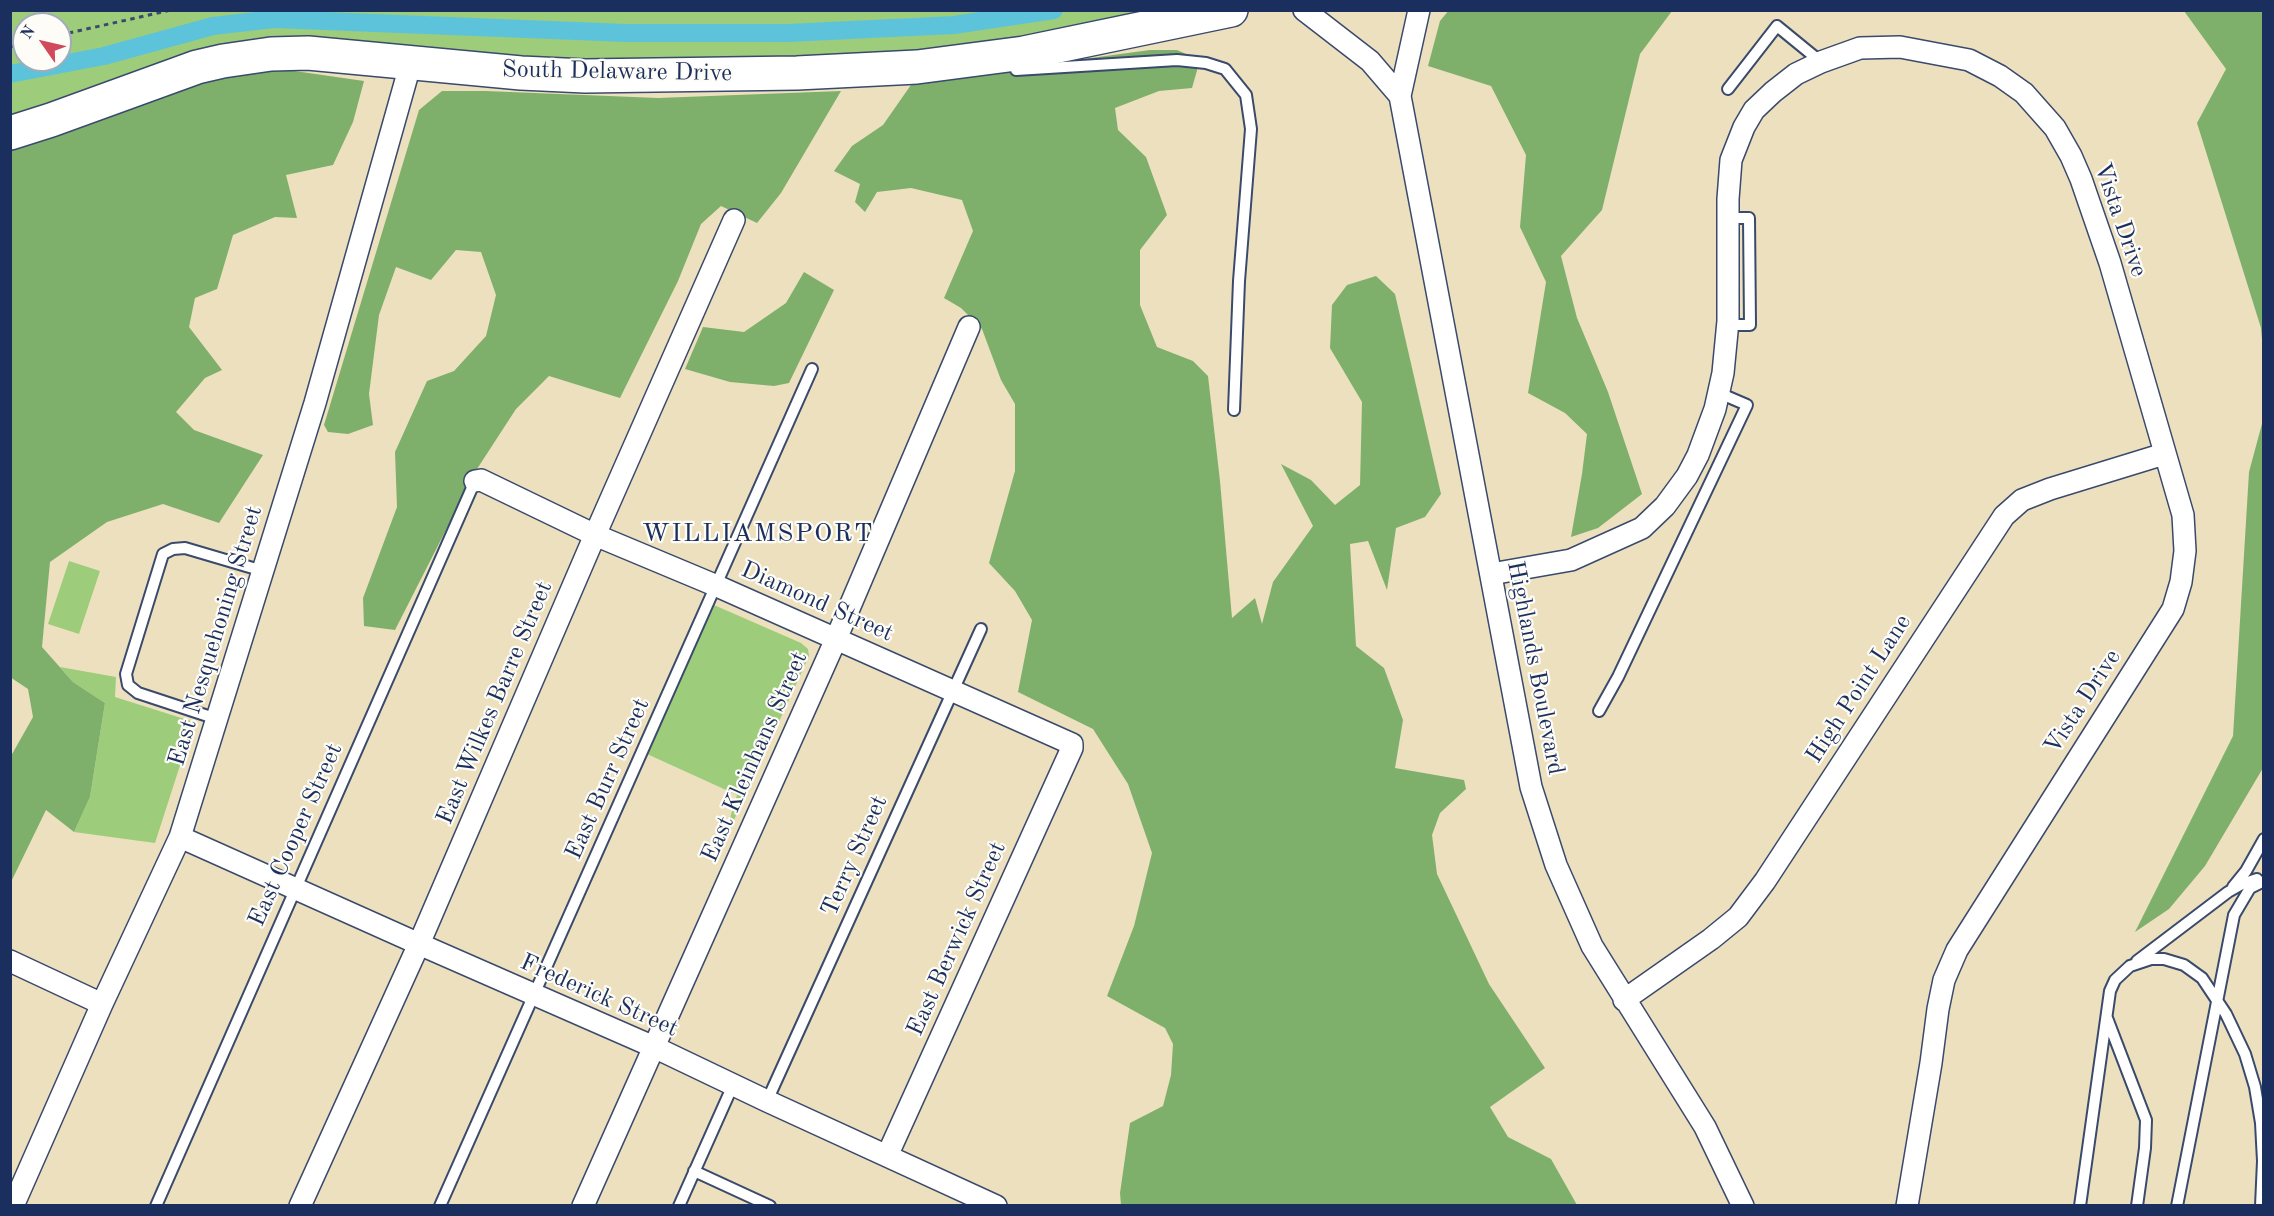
<!DOCTYPE html>
<html>
<head>
<meta charset="utf-8">
<style>
  body { margin:0 }
  #map { position:relative; width:2274px; height:1216px; overflow:hidden; background:#ede0be; font-family:"Old Standard TT",serif }
  canvas { display:block }
  .frame { position:absolute; inset:0; border:12px solid #1b2f5e; pointer-events:none }
  .north { position:absolute; left:12px; top:12px; width:60px; height:60px; box-sizing:border-box; background:#fdfcf7; border:2px solid #a3aaba; border-radius:50%; rotate:304deg; font-size:16px; font-weight:700; line-height:24px; text-align:center; color:#1b2f5e }
  .north::after { content:''; display:block; margin:auto; width:21px; height:27px; background:#d1495b; clip-path:polygon(50% 0,100% 100%,50% 72%,0 100%) }
</style>
</head>
<body>
<div id="map">
<canvas width="2274" height="1216"></canvas>
<div class="frame"></div>
<div class="north">N</div>
</div>
<script>
const context = document.querySelector('canvas').getContext('2d');
context.lineJoin = 'round';
function fill(path, color) {
  context.fillStyle = color;
  context.fill(path, 'evenodd');
}
function toPath(rows) {
  const path = new Path2D();
  for (const r of rows) {
    path.moveTo(r[0], r[1]);
    for (let i = 2; i < r.length; i += 2) path.lineTo(r[i], r[i + 1]);
  }
  return path;
}
function strokePath(path, color, width, dash) {
  context.strokeStyle = color;
  context.lineWidth = width;
  context.lineCap = dash ? 'butt' : 'round';
  context.setLineDash(dash || []);
  context.stroke(path);
}
function drawText(font, color, halo, rows, align = 'center') {
  context.font = font + ' "Old Standard TT",serif';
  context.lineWidth = 4.5;
  context.setLineDash([]);
  context.textBaseline = 'middle';
  context.strokeStyle = halo;
  context.fillStyle = color;
  for (const [text, x, y, turn = 0] of rows) {
    context.save();
    context.translate(x, y);
    context.rotate((+turn || 0) * Math.PI / 180);
    context.textAlign = isNaN(turn) ? turn : align;
    if (halo) context.strokeText(text, 0, 0);
    context.fillText(text, 0, 0);
    context.restore();
  }
}
const green = toPath([
  [10,11,1181,11,1031,40,902,56,591,62,329,43,11,119],
  [24,24,60,24,60,60,24,60],
  [69,561,100,571,79,634,48,624],
  [714,605,801,643,808,649,809,656,734,820,730,818,737,795,647,754,710,606],
  [60,667,116,677,115,697,194,722,155,843,74,832,90,797,105,703,73,682]
]);
const forest = toPath([
  [1449,10,1672,11,1640,54,1602,210,1561,256,1577,318,1608,392,1642,494,1598,528,1571,537,1582,474,1587,434,1565,413,1528,393,1546,282,1520,227,1526,155,1491,86,1428,66,1440,21],
  [2184,11,2263,11,2263,351,2261,328,2197,123,2226,69],
  [1150,50,1177,50,1200,60,1192,88,1159,91,1115,108,1118,130,1146,157,1167,215,1140,250,1140,305,1157,347,1193,361,1208,376,1220,481,1232,618,1255,598,1262,624,1273,582,1313,526,1281,464,1311,480,1335,505,1360,485,1362,402,1330,348,1332,305,1347,285,1376,276,1395,294,1441,494,1425,517,1396,528,1387,590,1368,541,1350,544,1356,646,1384,668,1403,720,1395,768,1464,780,1466,789,1440,813,1432,835,1437,874,1489,984,1545,1068,1490,1107,1508,1137,1551,1159,1577,1205,1121,1205,1120,1193,1130,1123,1163,1106,1171,1075,1173,1044,1165,1028,1107,996,1134,926,1152,853,1128,784,1093,729,1018,692,1032,620,1015,591,989,563,1015,471,1015,404,1001,380,982,329,961,308,944,298,973,231,962,200,911,188,877,192,865,212,855,202,860,184,834,171,852,146,883,125,913,82],
  [267,67,364,81,353,122,333,165,286,175,297,218,275,217,233,235,217,289,195,298,189,327,222,370,205,378,176,412,194,430,263,455,219,523,163,504,107,522,50,562,42,647,73,682,105,703,90,797,74,832,46,810,11,882,11,756,33,717,28,689,10,677,11,146,94,115,203,83],
  [442,91,485,91,658,98,841,91,781,193,757,223,721,206,701,224,678,281,620,398,549,376,516,409,477,469,395,630,364,626,363,598,397,507,395,452,427,381,454,371,486,336,496,295,481,252,456,250,431,280,396,267,379,315,369,394,373,425,348,434,328,432,324,425,419,110],
  [804,272,834,290,789,383,774,386,730,382,685,369,703,327,744,332,786,303],
  [2263,420,2263,768,2205,866,2169,909,2135,932,2233,736,2249,472]
]);
const canal = toPath([
  [10,74,104,56,213,26,274,19,626,33,789,33,954,25,1054,10]
]);
const path = toPath([
  [60,35,171,10],
  [10,47,24,44]
]);
const service = toPath([
  [1016,70,1177,60,1206,63,1225,69,1246,95,1251,129,1239,281,1234,410],
  [1728,89,1777,26,1821,62],
  [1728,325,1750,325,1749,218,1728,218],
  [1599,711,1618,677,1747,405,1719,393],
  [217,719,138,693,128,685,126,674,163,554,173,549,185,548,263,571],
  [2233,887,2246,871,2264,839],
  [2137,961,2228,892,2242,884,2257,879],
  [2107,1018,2146,1120,2145,1148,2137,1206],
  [767,1101,981,629],
  [694,1171,770,1206],
  [156,1206,475,481],
  [440,1206,812,369],
  [679,1206,733,1085],
  [2080,1206,2110,991,2115,980,2130,966,2151,959,2164,959,2184,965,2202,978,2226,1014,2245,1054,2255,1087,2261,1123,2263,1161,2261,1206],
  [2177,1206,2234,915,2250,888,2264,881]
]);
const minor = toPath([
  [1304,10,1370,61,1400,96],
  [1419,10,1400,96,1531,787,1556,865,1592,946,1705,1127,1743,1206],
  [475,481,481,480,595,535,717,586,1072,744,1072,748,887,1156],
  [1491,574,1571,560,1642,528,1665,506,1687,476,1698,455,1715,409,1723,373,1728,321,1728,199,1731,160,1744,127,1754,110,1773,92,1796,74,1821,62,1860,48,1900,47,1969,60,2000,76,2024,93,2055,128,2071,156,2081,179,2110,263,2183,515,2185,551,2181,582,2173,609,1957,950,1944,980,1938,1009,1931,1063,1907,1206],
  [180,837,419,944,654,1047,767,1101,996,1206],
  [10,961,102,1004],
  [1624,1000,1711,939,1738,917,1765,881,2004,516,2022,500,2050,489,2164,454],
  [13,1206,102,1004,180,837,315,403,411,62],
  [300,1206,419,944,595,535,734,220],
  [583,1206,836,639,969,327]
]);
const trunk = toPath([
  [10,133,51,120,197,67,223,61,271,54,308,53,521,73,585,76,797,73,917,67,1024,53,1231,10]
]);
const streetNames = [
  ["South Delaware Drive",617,72,1],
  ["Vista Drive",2120,220,71],
  ["Diamond Street",817,602,24],
  ["East Nesquehoning Street",216,636,-73],
  ["Highlands Boulevard",1535,668,79],
  ["High Point Lane",1859,689,-57],
  ["Vista Drive",2083,702,-57],
  ["East Wilkes Barre Street",495,703,-67],
  ["East Kleinhans Street",755,757,-66],
  ["East Burr Street",608,779,-66],
  ["East Cooper Street",296,835,-66],
  ["Terry Street",855,856,-66],
  ["East Berwick Street",957,939,-66],
  ["Frederick Street",599,996,24]
];
const neighbourhoodNames = [
  ["WILLIAMSPORT",758,534]
];
fill(green, '#9dcd7b');
fill(forest, '#7eb06b');
strokePath(canal, '#5dc3db', 18);
strokePath(service, '#3a4a6c', 14);
strokePath(minor, '#3a4a6c', 24);
strokePath(trunk, '#3a4a6c', 36);
strokePath(path, '#3a4a6c', 3, [4.5, 4.5]);
strokePath(service, '#fff', 10);
strokePath(minor, '#fff', 21);
strokePath(trunk, '#fff', 33);
drawText('24px', '#1b2f5e', '#fdfcf7', streetNames);
context.letterSpacing = '1.5px';
drawText('26px', '#1b2f5e', '#fdfcf7', neighbourhoodNames);
context.letterSpacing = '0px';
</script>
</body>
</html>
